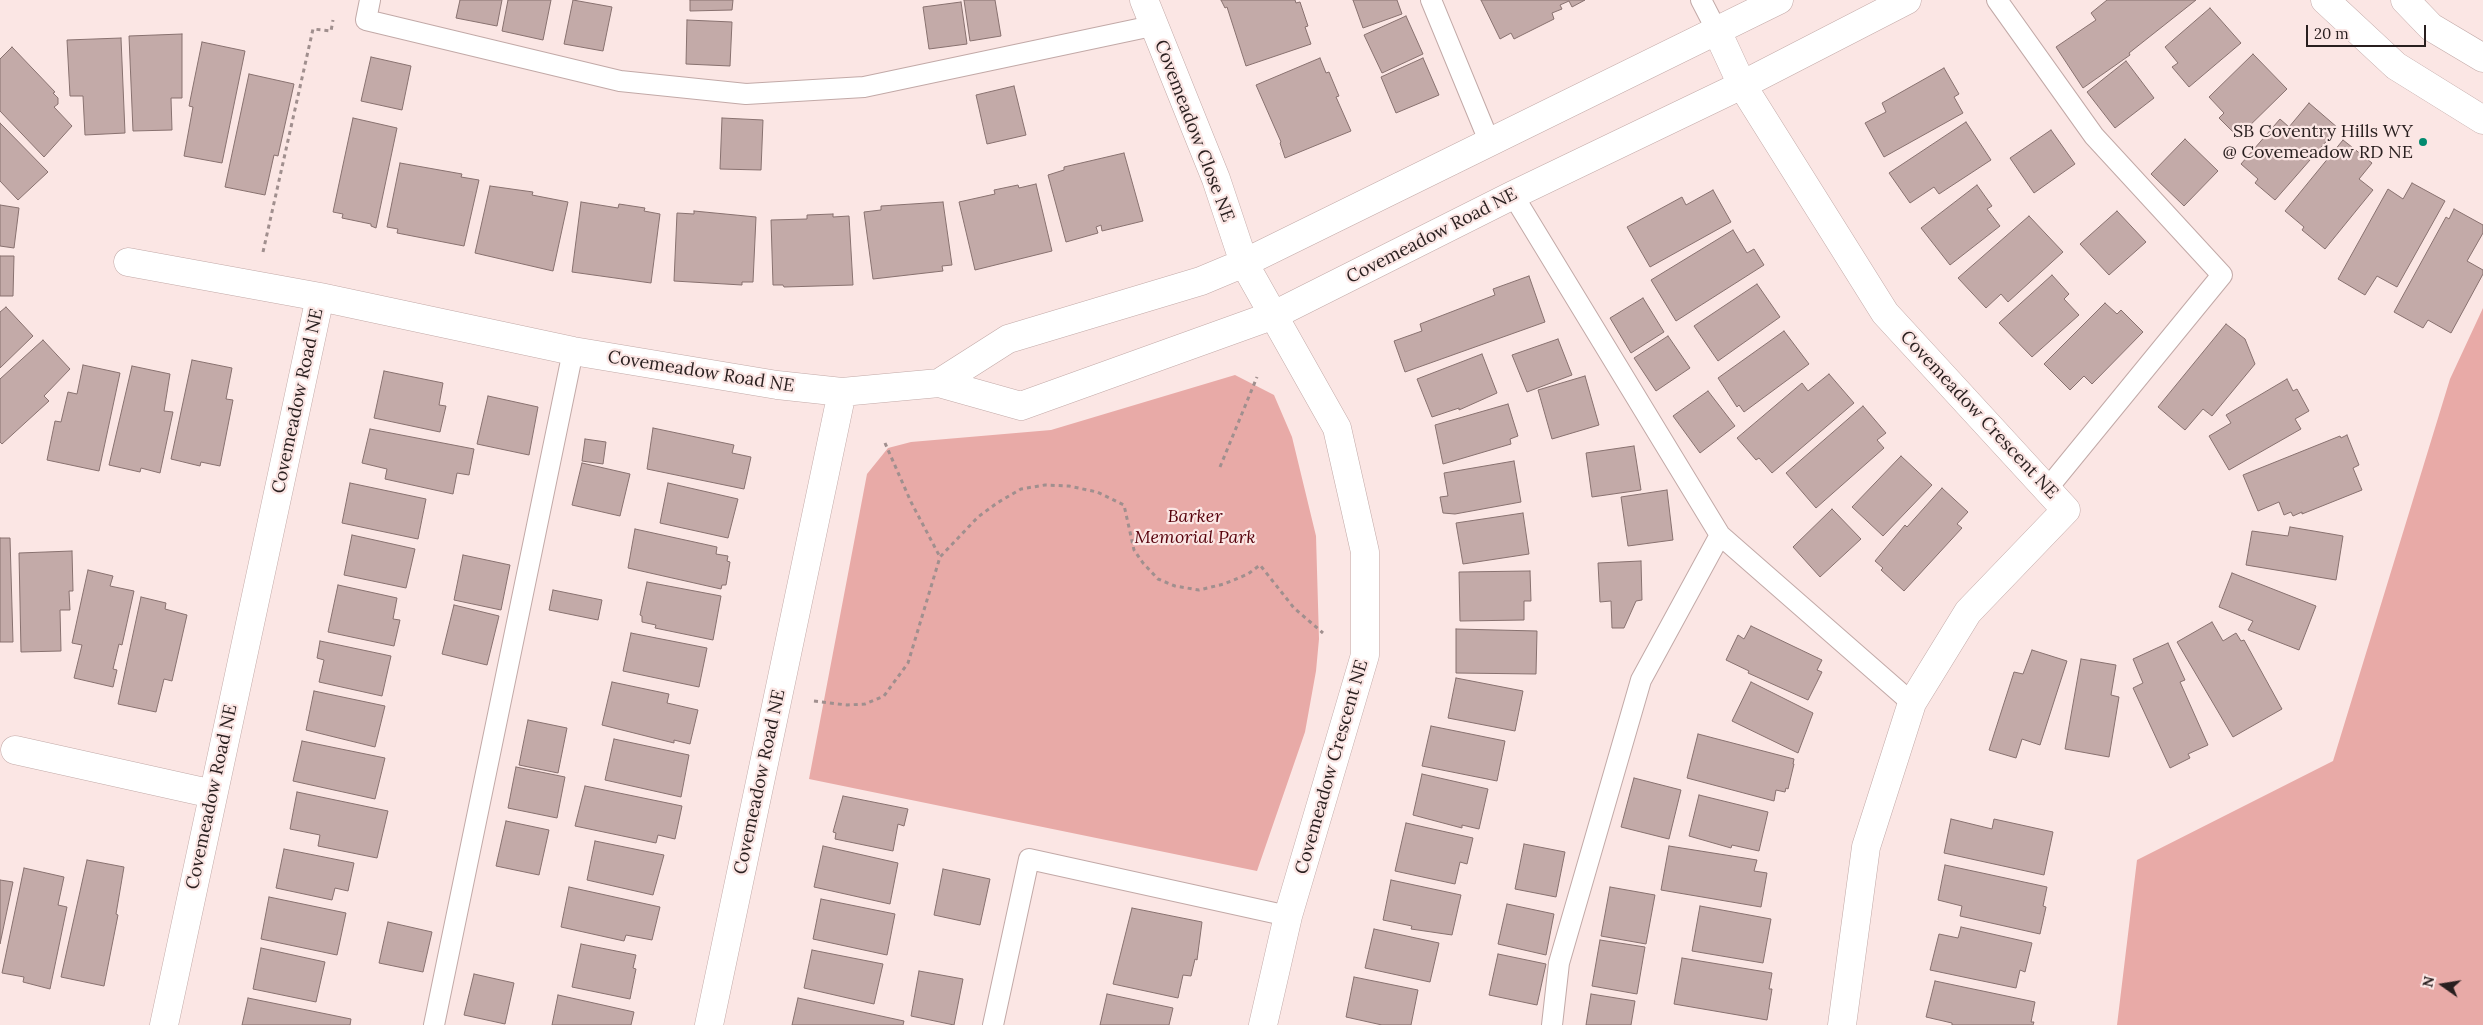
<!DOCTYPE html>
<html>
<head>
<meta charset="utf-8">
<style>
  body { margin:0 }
  #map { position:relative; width:2483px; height:1025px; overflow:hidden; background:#fbe6e4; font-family:Lora,serif }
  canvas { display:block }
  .north { position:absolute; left:2418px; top:960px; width:50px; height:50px; -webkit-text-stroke:4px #fbe6e4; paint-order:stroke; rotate:283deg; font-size:14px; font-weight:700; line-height:20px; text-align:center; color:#291f1f }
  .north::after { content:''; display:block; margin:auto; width:18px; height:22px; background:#291f1f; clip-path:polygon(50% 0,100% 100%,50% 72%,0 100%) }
  .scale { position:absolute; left:2306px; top:25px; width:120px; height:22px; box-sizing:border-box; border:2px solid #291f1f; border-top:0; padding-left:6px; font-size:15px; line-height:18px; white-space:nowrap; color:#291f1f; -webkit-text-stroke:4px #fbe6e4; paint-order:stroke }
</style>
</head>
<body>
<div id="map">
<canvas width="2483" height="1025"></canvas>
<div class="north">N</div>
<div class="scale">20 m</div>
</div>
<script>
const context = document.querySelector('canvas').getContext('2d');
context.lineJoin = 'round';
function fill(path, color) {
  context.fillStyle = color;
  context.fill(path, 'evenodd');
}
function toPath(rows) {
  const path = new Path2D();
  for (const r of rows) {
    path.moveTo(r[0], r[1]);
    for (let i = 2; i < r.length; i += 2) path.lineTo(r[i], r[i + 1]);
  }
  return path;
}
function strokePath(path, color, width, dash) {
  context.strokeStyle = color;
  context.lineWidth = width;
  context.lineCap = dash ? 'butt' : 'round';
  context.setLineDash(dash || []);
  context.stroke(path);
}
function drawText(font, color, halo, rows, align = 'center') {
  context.font = font + ' Lora,serif';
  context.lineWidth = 4.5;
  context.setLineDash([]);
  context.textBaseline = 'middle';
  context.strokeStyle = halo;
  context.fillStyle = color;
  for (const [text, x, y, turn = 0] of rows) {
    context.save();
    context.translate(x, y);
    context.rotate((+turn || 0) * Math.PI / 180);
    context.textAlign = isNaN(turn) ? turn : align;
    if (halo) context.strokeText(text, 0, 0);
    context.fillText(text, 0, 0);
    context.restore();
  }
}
const green = toPath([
  [2483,308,2483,1025,2117,1025,2137,860,2333,761,2450,379],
  [1235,375,1274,395,1292,437,1316,536,1319,639,1316,671,1305,732,1257,871,809,779,867,474,888,448,911,442,1051,430]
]);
const building = toPath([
  [460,0,502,0,497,26,456,18,460,0],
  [508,0,551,0,543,40,502,31,508,0],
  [573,0,612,7,603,51,564,44,573,0],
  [690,0,733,0,732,10,690,11,690,0],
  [964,0,995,0,1001,36,970,41,964,0],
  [1221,0,1295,0,1296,3,1300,2,1308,26,1305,27,1311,44,1246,66,1227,7,1225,8,1221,0],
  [1353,0,1397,0,1402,14,1363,28,1353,0],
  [1481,0,1585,0,1572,7,1569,1,1560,5,1562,9,1552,13,1554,19,1514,39,1511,33,1500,39,1481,0],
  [2107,0,2196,0,2129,53,2130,55,2083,88,2056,47,2096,20,2091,13,2107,0],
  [961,2,967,44,929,49,923,7,961,2],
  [2210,8,2241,43,2189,87,2172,67,2178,63,2165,47,2210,8],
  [1406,16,1423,54,1382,73,1364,35,1406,16],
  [687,20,732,22,730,66,686,64,687,20],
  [182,34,182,98,171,98,172,130,133,131,129,36,182,34],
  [121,38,125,133,85,135,83,96,70,96,67,40,121,38],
  [202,42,245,51,222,163,184,156,193,107,189,106,202,42],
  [12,47,55,92,53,93,58,98,58,104,54,107,72,126,44,157,0,111,0,59,12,47],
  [2253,54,2287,89,2238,137,2219,118,2224,113,2209,97,2253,54],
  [371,57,411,66,402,110,361,101,371,57],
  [1320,58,1326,73,1329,72,1339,96,1336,97,1351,131,1285,158,1280,143,1281,142,1256,85,1320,58],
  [1423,58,1439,95,1396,113,1381,77,1423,58],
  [2126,61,2154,98,2115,128,2087,92,2126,61],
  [1944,68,1959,94,1954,97,1963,113,1884,157,1865,123,1886,112,1882,103,1944,68],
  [249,74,294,84,278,156,274,155,265,195,225,187,249,74],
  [1014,86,1026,135,987,144,976,95,1014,86],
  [2309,103,2338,128,2275,200,2255,183,2258,179,2241,164,2280,119,2289,127,2309,103],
  [353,118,397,128,376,228,371,226,371,224,342,218,343,214,333,212,353,118],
  [722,118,763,120,761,170,720,169,722,118],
  [1966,122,1991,160,1939,194,1934,187,1910,203,1889,173,1966,122],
  [0,123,48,172,18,200,0,181,0,123],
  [2051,130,2075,164,2034,193,2010,158,2051,130],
  [2185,139,2218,171,2184,206,2151,174,2185,139],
  [2343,140,2372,163,2359,179,2373,190,2325,249,2302,230,2304,227,2285,211,2343,140],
  [1124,153,1143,221,1102,231,1101,225,1096,227,1098,233,1066,242,1048,175,1064,170,1064,167,1124,153],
  [400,163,462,174,461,177,479,180,464,246,397,233,398,229,387,227,400,163],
  [2412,183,2445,201,2397,287,2377,276,2365,295,2338,279,2388,189,2403,199,2412,183],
  [1036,184,1052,251,975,270,959,202,995,194,994,190,1018,185,1019,188,1036,184],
  [1977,185,1992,206,1987,209,2000,226,1950,265,1921,228,1977,185],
  [490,186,533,192,532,195,568,202,553,271,475,253,490,186],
  [1713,190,1731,222,1650,267,1627,227,1682,197,1686,205,1713,190],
  [581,202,618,208,619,204,645,208,644,211,660,214,651,283,572,272,581,202],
  [943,202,952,265,942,266,943,271,873,279,864,212,881,210,881,206,943,202],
  [0,205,19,208,14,248,0,246,0,205],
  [2454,209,2483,225,2483,233,2467,261,2483,270,2483,274,2451,333,2428,320,2423,328,2394,312,2446,217,2449,219,2454,209],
  [694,211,756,217,753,282,742,282,742,285,674,281,677,213,694,214,694,211],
  [2117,211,2146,242,2109,275,2080,244,2117,211],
  [833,214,833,217,849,216,853,285,784,287,783,285,773,285,771,220,807,219,807,215,833,214],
  [2029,216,2063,252,2008,302,2001,294,1986,308,1958,278,2029,216],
  [1733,230,1747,253,1754,249,1764,265,1676,321,1651,280,1733,230],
  [0,256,14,256,13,296,0,296,0,256],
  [2052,275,2069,294,2064,299,2079,315,2032,357,1999,323,2052,275],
  [1529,276,1545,322,1405,372,1394,341,1422,331,1420,324,1495,295,1493,289,1529,276],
  [1757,284,1780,317,1718,361,1694,326,1757,284],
  [1643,298,1664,332,1631,353,1610,318,1643,298],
  [2105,303,2117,314,2121,310,2143,332,2092,384,2084,376,2070,390,2044,364,2105,303],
  [6,307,33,336,0,368,0,312,6,307],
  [2226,324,2245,339,2255,364,2212,416,2203,409,2185,430,2158,407,2226,324],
  [1784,331,1809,364,1744,412,1739,405,1737,407,1718,378,1784,331],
  [1668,336,1690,368,1656,391,1634,358,1668,336],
  [1558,339,1572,375,1527,392,1512,355,1558,339],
  [43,340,70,369,44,396,49,401,2,444,0,442,0,379,43,340],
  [1482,354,1497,393,1459,410,1459,408,1432,417,1417,379,1482,354],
  [192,360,232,368,226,399,233,400,220,466,201,462,200,466,171,459,192,360],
  [83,365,120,373,99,471,47,460,55,421,61,422,68,392,77,394,83,365],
  [132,366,170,374,164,411,173,412,160,473,141,468,140,472,109,465,132,366],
  [384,371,443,383,439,405,446,406,440,432,374,418,384,371],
  [1829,374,1854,403,1772,473,1759,458,1756,460,1737,438,1802,383,1808,391,1829,374],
  [1585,376,1599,425,1552,439,1538,390,1585,376],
  [2287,379,2293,391,2297,389,2309,411,2295,419,2301,429,2229,470,2209,436,2231,423,2226,415,2287,379],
  [1708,391,1735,426,1700,453,1673,416,1708,391],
  [488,396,538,407,529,455,477,444,488,396],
  [1508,404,1518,436,1510,439,1511,444,1443,464,1435,425,1508,404],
  [1863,406,1886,433,1877,440,1884,448,1816,508,1786,473,1863,406],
  [653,428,734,445,732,453,751,457,744,489,647,469,653,428],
  [370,429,474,449,469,475,457,473,453,494,385,479,387,469,362,463,370,429],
  [2347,435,2359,465,2353,468,2362,490,2302,514,2302,512,2293,516,2291,512,2284,515,2279,502,2258,511,2243,475,2340,436,2341,438,2347,435],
  [585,439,606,442,603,464,582,461,585,439],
  [1634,446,1641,490,1592,497,1586,453,1634,446],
  [1901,456,1932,485,1883,536,1852,507,1901,456],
  [1514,461,1521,502,1455,514,1443,513,1440,497,1448,496,1444,473,1514,461],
  [582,463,630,474,620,516,572,505,582,463],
  [350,483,426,499,418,539,342,523,350,483],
  [668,483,738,499,728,538,660,523,668,483],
  [1942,488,1968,512,1957,524,1962,528,1904,591,1881,570,1883,568,1875,561,1905,525,1907,527,1942,488],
  [1667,490,1673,540,1628,546,1621,497,1667,490],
  [1832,509,1861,539,1820,577,1793,547,1832,509],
  [1523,513,1529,554,1463,564,1456,523,1523,513],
  [2290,527,2343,536,2336,580,2246,565,2252,531,2288,536,2290,527],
  [635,529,717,547,716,554,728,556,727,561,730,562,726,585,722,585,721,589,628,568,635,529],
  [352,535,415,549,406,588,344,575,352,535],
  [0,538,10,538,13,642,0,642,0,538],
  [72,551,73,591,69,591,70,610,60,610,61,651,21,652,19,553,72,551],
  [463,555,510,565,501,610,454,600,463,555],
  [1641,561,1642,600,1636,601,1624,628,1612,628,1611,601,1600,602,1598,563,1641,561],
  [88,570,113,576,110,586,134,591,122,645,119,644,113,669,117,670,113,687,74,678,82,645,72,643,88,570],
  [1530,571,1531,601,1524,601,1524,620,1460,621,1459,572,1530,571],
  [2232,573,2316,606,2299,650,2248,630,2253,621,2219,607,2232,573],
  [647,582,721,596,713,640,655,628,656,625,642,622,642,616,640,615,647,582],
  [338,585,397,598,393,619,400,620,394,646,328,632,338,585],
  [553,590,602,600,598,620,549,610,553,590],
  [141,597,166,603,165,609,187,615,172,681,164,679,156,712,118,704,141,597],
  [454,605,499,616,487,665,442,654,454,605],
  [2212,622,2223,641,2236,633,2241,641,2244,640,2282,709,2233,737,2177,642,2212,622],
  [1751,626,1822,660,1817,670,1822,672,1808,700,1748,673,1749,671,1726,660,1738,635,1744,639,1751,626],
  [1456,629,1537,631,1536,674,1456,673,1456,629],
  [631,633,707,648,699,687,623,671,631,633],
  [320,641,391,656,382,696,319,682,324,660,317,658,320,641],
  [2168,643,2185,680,2180,682,2208,745,2188,754,2190,758,2170,768,2133,688,2143,683,2133,659,2168,643],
  [2032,650,2067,661,2040,745,2022,739,2016,758,1989,750,2014,672,2023,674,2032,650],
  [2081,659,2116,665,2111,695,2119,697,2109,757,2065,749,2081,659],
  [1456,678,1523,691,1515,731,1448,718,1456,678],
  [612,682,669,694,667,703,698,710,690,744,674,740,674,743,602,725,612,682],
  [1751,682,1813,713,1798,753,1732,721,1751,682],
  [314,691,385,706,375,747,306,730,314,691],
  [528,720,567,728,558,773,519,765,528,720],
  [1431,726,1505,741,1497,781,1422,766,1431,726],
  [1698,734,1794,759,1793,764,1794,764,1788,789,1786,788,1785,792,1776,790,1774,801,1687,778,1698,734],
  [614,739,689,755,681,797,605,780,614,739],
  [302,741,385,758,375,799,293,781,302,741],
  [516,767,565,777,557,818,508,808,516,767],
  [1422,774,1488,789,1479,829,1462,825,1462,828,1413,815,1422,774],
  [1634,778,1681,790,1669,839,1621,827,1634,778],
  [585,786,682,806,675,839,658,835,656,843,575,826,585,786],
  [297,792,388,811,377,858,318,846,320,835,290,829,297,792],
  [1699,795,1768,812,1759,851,1732,845,1731,848,1689,836,1699,795],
  [843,796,908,809,904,826,898,824,893,851,835,839,836,833,833,832,843,796],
  [1951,819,1992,829,1994,819,2053,832,2044,875,1944,853,1951,819],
  [506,821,549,830,539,875,496,866,506,821],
  [1406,823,1473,838,1467,864,1460,862,1455,884,1395,871,1406,823],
  [595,841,664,855,653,895,587,880,595,841],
  [1524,844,1565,852,1556,897,1515,889,1524,844],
  [823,846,898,863,890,904,814,887,823,846],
  [1669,846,1757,860,1754,871,1767,873,1761,907,1661,890,1669,846],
  [284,849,354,863,348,891,335,888,332,900,276,888,284,849],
  [87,860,124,867,116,914,118,915,104,986,61,977,87,860],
  [1945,865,2047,887,2043,906,2046,907,2040,934,1960,916,1962,906,1938,900,1945,865],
  [24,868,64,877,58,905,67,907,50,989,23,982,24,977,2,973,24,868],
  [943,869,990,879,980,925,934,915,943,869],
  [0,880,13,882,0,944,0,880],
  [1391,880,1461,895,1452,935,1411,929,1412,926,1383,920,1391,880],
  [569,887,660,907,652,940,626,935,624,941,561,927,569,887],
  [1610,887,1655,895,1646,944,1601,936,1610,887],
  [269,897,346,913,337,955,261,939,269,897],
  [821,899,895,914,887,955,813,939,821,899],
  [1507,904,1554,914,1546,955,1498,944,1507,904],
  [1700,906,1771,919,1763,963,1692,951,1700,906],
  [1132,908,1202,922,1197,960,1195,959,1191,976,1183,975,1178,998,1113,984,1132,908],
  [388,922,432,932,423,972,379,963,388,922],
  [1961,927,2032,943,2025,972,2020,970,2016,988,1930,970,1939,934,1958,938,1961,927],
  [1374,929,1439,943,1430,982,1365,968,1374,929],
  [1600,940,1645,947,1637,994,1592,986,1600,940],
  [581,944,636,955,633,968,636,969,630,999,572,987,581,944],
  [261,948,325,962,316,1002,253,989,261,948],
  [812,950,883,964,874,1004,804,988,812,950],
  [1498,954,1546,964,1537,1005,1489,995,1498,954],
  [1682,958,1772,973,1769,989,1772,989,1767,1020,1674,1004,1682,958],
  [919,971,963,979,954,1025,911,1016,919,971],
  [474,974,514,983,505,1024,464,1015,474,974],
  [1354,977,1418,990,1411,1025,1382,1025,1346,1017,1354,977],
  [1935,981,2035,1002,2031,1022,2034,1022,2033,1025,1952,1025,1952,1023,1926,1017,1935,981],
  [1107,994,1173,1008,1169,1025,1100,1025,1107,994],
  [1591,994,1635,1001,1631,1025,1586,1025,1591,994],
  [558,995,634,1012,631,1025,552,1025,558,995],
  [248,998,351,1019,350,1025,242,1025,248,998],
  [798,998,904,1021,903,1025,792,1025,798,998]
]);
const path = toPath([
  [263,252,313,29,331,31,333,20],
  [885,443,911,502,940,557],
  [1220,467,1257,377],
  [814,701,847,705,865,704,884,696,908,663,940,557,978,517,997,503,1021,489,1045,485,1069,486,1097,492,1124,505,1134,550,1143,563,1158,579,1175,586,1199,590,1224,584,1248,574,1260,565,1294,608,1323,633]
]);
const lane = toPath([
  [370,0,366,20,620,81,746,94,864,87,1152,26],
  [1431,0,1489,141],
  [1701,0,1717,31],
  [1997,0,2094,136,2222,275,2047,489],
  [1513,195,1720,535,1912,703],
  [434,1025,573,351],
  [993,1025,1029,859,1288,916],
  [1552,1025,1559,963,1641,680,1720,535]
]);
const street = toPath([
  [1144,0,1216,179,1244,263,1337,428,1365,552,1365,655,1288,916,1263,1025],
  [1717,31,1742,85,1885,313,2066,510,1968,612,1912,703,1866,847,1842,1025],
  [128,262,320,297,573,351,777,385,842,392,939,383,1021,406,1274,315,1513,195,1742,85,1907,0],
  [939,383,1008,339,1201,281,1244,263,1779,0],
  [15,750,213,794],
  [164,1025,320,297],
  [709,1025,842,392]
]);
const secondary = toPath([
  [2325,0,2396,66,2483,120],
  [2405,0,2431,27,2483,58]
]);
const markers = [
  [2423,142,5,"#028a6f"]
];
const streetNames = [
  ["Covemeadow Close NE",1194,131,69],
  ["Covemeadow Road NE",1432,236,-27],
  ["Covemeadow Road NE",701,372,9],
  ["Covemeadow Road NE",298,401,-78],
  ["Covemeadow Crescent NE",1979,415,47],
  ["Covemeadow Crescent NE",1332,767,-74],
  ["Covemeadow Road NE",760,782,-78],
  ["Covemeadow Road NE",212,797,-78]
];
const poiNames = [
  ["SB Coventry Hills WY",2413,132],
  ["@ Covemeadow RD NE",2413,153]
];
const parkNames = [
  ["Barker",1195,517],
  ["Memorial Park",1195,538]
];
fill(green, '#e8aaa7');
fill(building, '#c3aaa8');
strokePath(building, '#88716f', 1);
strokePath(lane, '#c2a9a7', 22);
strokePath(street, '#c2a9a7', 29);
strokePath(secondary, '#c2a9a7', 29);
strokePath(path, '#a08f8e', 3, [4, 4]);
strokePath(lane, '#fff', 20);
strokePath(street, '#fff', 28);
strokePath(secondary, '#fff', 28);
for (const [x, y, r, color] of markers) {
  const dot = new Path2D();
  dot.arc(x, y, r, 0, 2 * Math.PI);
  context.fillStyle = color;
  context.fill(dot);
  strokePath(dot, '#fbe6e4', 2);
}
drawText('18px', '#291f1f', '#fbe6e4', streetNames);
drawText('18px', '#291f1f', '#fbe6e4', poiNames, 'right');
drawText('italic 18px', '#56000b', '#fbe6e4', parkNames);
</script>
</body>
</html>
